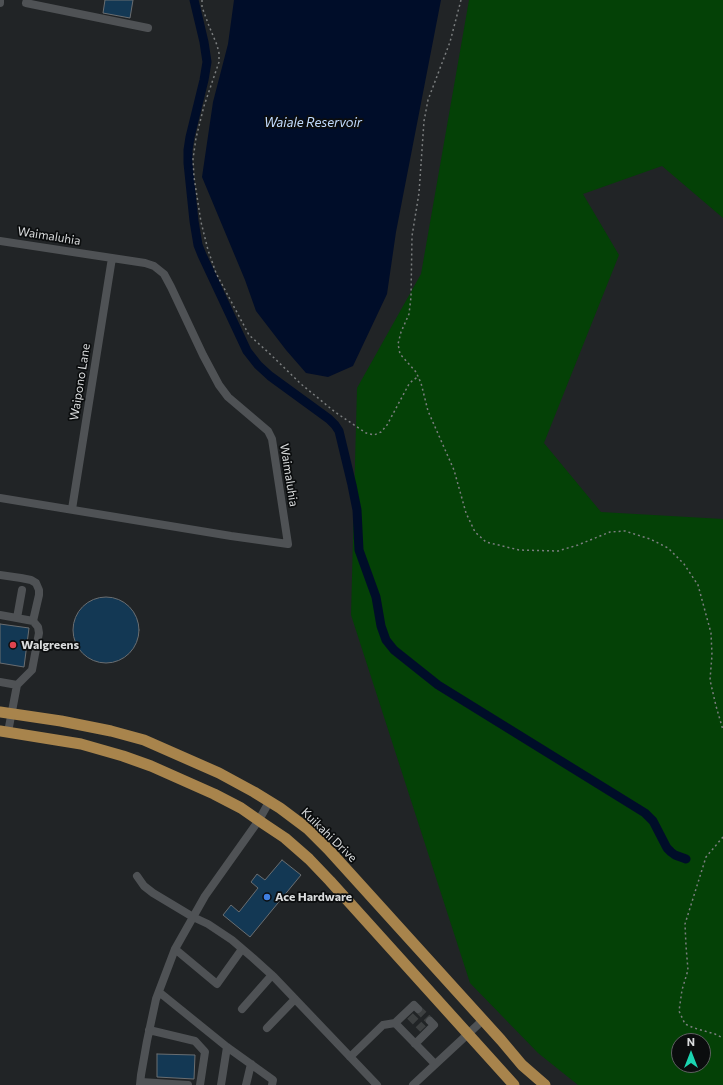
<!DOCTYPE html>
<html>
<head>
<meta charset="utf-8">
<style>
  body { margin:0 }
  #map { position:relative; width:723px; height:1085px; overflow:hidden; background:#212426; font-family:Commissioner,sans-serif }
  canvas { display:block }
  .north { position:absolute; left:671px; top:1033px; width:40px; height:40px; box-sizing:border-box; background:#0b0d0e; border:1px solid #5e6061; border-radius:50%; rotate:0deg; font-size:11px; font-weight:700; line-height:16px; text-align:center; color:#dadcdd }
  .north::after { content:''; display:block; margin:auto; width:14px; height:18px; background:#1bd5b1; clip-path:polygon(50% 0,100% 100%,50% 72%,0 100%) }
</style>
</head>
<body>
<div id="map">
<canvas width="723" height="1085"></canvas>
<div class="north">N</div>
</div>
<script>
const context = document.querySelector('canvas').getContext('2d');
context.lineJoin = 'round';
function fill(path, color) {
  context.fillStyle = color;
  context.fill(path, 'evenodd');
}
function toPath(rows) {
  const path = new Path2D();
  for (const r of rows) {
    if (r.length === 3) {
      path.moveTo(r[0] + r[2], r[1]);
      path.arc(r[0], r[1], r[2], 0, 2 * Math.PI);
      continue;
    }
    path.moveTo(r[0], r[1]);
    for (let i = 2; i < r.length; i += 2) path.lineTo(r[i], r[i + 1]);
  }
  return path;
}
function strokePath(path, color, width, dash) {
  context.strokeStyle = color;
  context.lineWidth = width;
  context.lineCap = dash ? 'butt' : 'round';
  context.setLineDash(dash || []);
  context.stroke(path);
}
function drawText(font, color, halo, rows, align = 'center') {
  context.font = font + ' Commissioner,sans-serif';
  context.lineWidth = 3.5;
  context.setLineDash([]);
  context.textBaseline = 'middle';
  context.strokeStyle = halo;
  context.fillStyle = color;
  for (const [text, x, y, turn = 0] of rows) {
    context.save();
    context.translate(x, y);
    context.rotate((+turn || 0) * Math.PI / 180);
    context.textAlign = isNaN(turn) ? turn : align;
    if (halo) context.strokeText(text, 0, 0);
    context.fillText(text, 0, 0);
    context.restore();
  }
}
const green = toPath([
  [469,0,723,0,723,218,662,166,583,194,619,255,544,443,601,512,723,519,723,1085,578,1085,538,1053,470,983,351,615,357,388,421,274],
  [679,1041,703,1041,703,1065,679,1065]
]);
const water = toPath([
  [234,0,441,0,396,232,387,294,353,366,328,377,306,373,286,350,256,311,245,280,202,177,213,102,228,44]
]);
const canal = toPath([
  [194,0,204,42,207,62,204,80,190,137,188,150,188,163,194,221,198,245,202,255,247,351,258,365,270,376,329,419,335,425,339,431,352,485,357,510,359,550,376,597,381,626,386,640,394,650,438,685,645,813,653,821,667,848,671,852,675,855,686,859]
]);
const building = toPath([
  [105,0,133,0,130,18,103,13,105,0],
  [106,630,33],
  [0,624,29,628,24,667,0,663,0,624],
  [282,860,301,875,250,937,223,915,231,905,239,912,258,888,251,882,257,874,265,880,282,860],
  [157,1054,195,1055,194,1079,157,1077,157,1054]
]);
const minorTunnel = toPath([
  [418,1009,430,1021],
  [410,1016,423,1029]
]);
const path = toPath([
  [202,0,202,7,209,26,217,45,219,53,219,62,204,106,196,138,193,159,194,177,201,222,208,250,216,273,249,335,269,353,301,384,335,412,366,433,374,435,381,432,387,425,409,384,413,380,418,377],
  [461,0,450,42,428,100,424,121,419,193,412,236,411,297,409,314,401,332,398,344,400,354,416,372,421,383,428,411,454,470,466,513,475,532,486,542,519,550,558,551,578,545,610,532,625,531,650,539,668,548,684,564,698,585,711,633,712,655,710,680,716,706,723,730],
  [723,837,706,857,685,924,686,946,688,970,682,990,679,1011,685,1024,694,1028,715,1034,723,1038]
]);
const minor = toPath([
  [27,0,26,3,148,28],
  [0,3,0,0],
  [0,241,145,263,154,266,164,274,171,287,203,355,219,385,228,397,268,431,272,439,288,544,231,536,0,498],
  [72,509,112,258],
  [0,575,21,578,31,580,36,583,39,590,39,595,33,621],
  [0,615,33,621,38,627,39,633,32,670,17,685,8,732],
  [17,618,22,590],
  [0,682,17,685],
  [137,876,144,886,153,893,193,917,208,924,232,940,253,958,274,977,377,1085],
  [175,949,217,984,242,949],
  [159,992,227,1047,273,1080,272,1085],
  [242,1009,272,975],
  [395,1023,414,1005,418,1009],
  [267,1028,295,999],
  [149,1030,195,1041,205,1052,200,1085],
  [415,1044,434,1025,430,1021],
  [350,1057,383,1025,395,1023,435,1064],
  [141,1082,188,1085],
  [140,1085,141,1075,147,1041,156,999,175,949,205,896,259,820,269,802],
  [221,1085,227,1047],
  [246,1085,251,1064],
  [413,1085,483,1020]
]);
const major = toPath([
  [0,712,61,721,111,731,144,740,219,773,254,792,280,808,308,829,328,849,501,1040,522,1065,545,1085],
  [0,731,81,744,123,756,151,766,214,794,241,808,264,824,285,838,309,859,330,881,514,1085]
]);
const markers = [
  [13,645,4,"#e0444e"],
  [267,897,4,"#3f7fe0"]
];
const streetNames = [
  ["Waimaluhia",49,236,9],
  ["Waipono Lane",80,382,-81],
  ["Waimaluhia",289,475,81],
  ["Kuikahi Drive",329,835,44]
];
const poiNames = [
  ["Walgreens",21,645],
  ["Ace Hardware",275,897]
];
const waterNames = [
  ["Waiale Reservoir",313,123]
];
fill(green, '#044106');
fill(water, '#000d29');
strokePath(canal, '#000d29', 9);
fill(building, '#133854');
strokePath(building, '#6a6e71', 1);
strokePath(minorTunnel, '#3d4041', 8, [8, 4]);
strokePath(path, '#7b7e7f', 1.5, [2, 3]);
strokePath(minor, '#4f5255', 8);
strokePath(major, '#a8844c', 11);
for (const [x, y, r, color] of markers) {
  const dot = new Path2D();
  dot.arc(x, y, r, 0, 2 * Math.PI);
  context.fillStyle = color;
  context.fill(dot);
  strokePath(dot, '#0b0d0e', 1.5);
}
drawText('12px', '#dadcdd', '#0b0d0e', streetNames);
drawText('bold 12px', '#dadcdd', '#0b0d0e', poiNames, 'left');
drawText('italic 13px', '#c1dafd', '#0b0d0e', waterNames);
</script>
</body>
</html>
